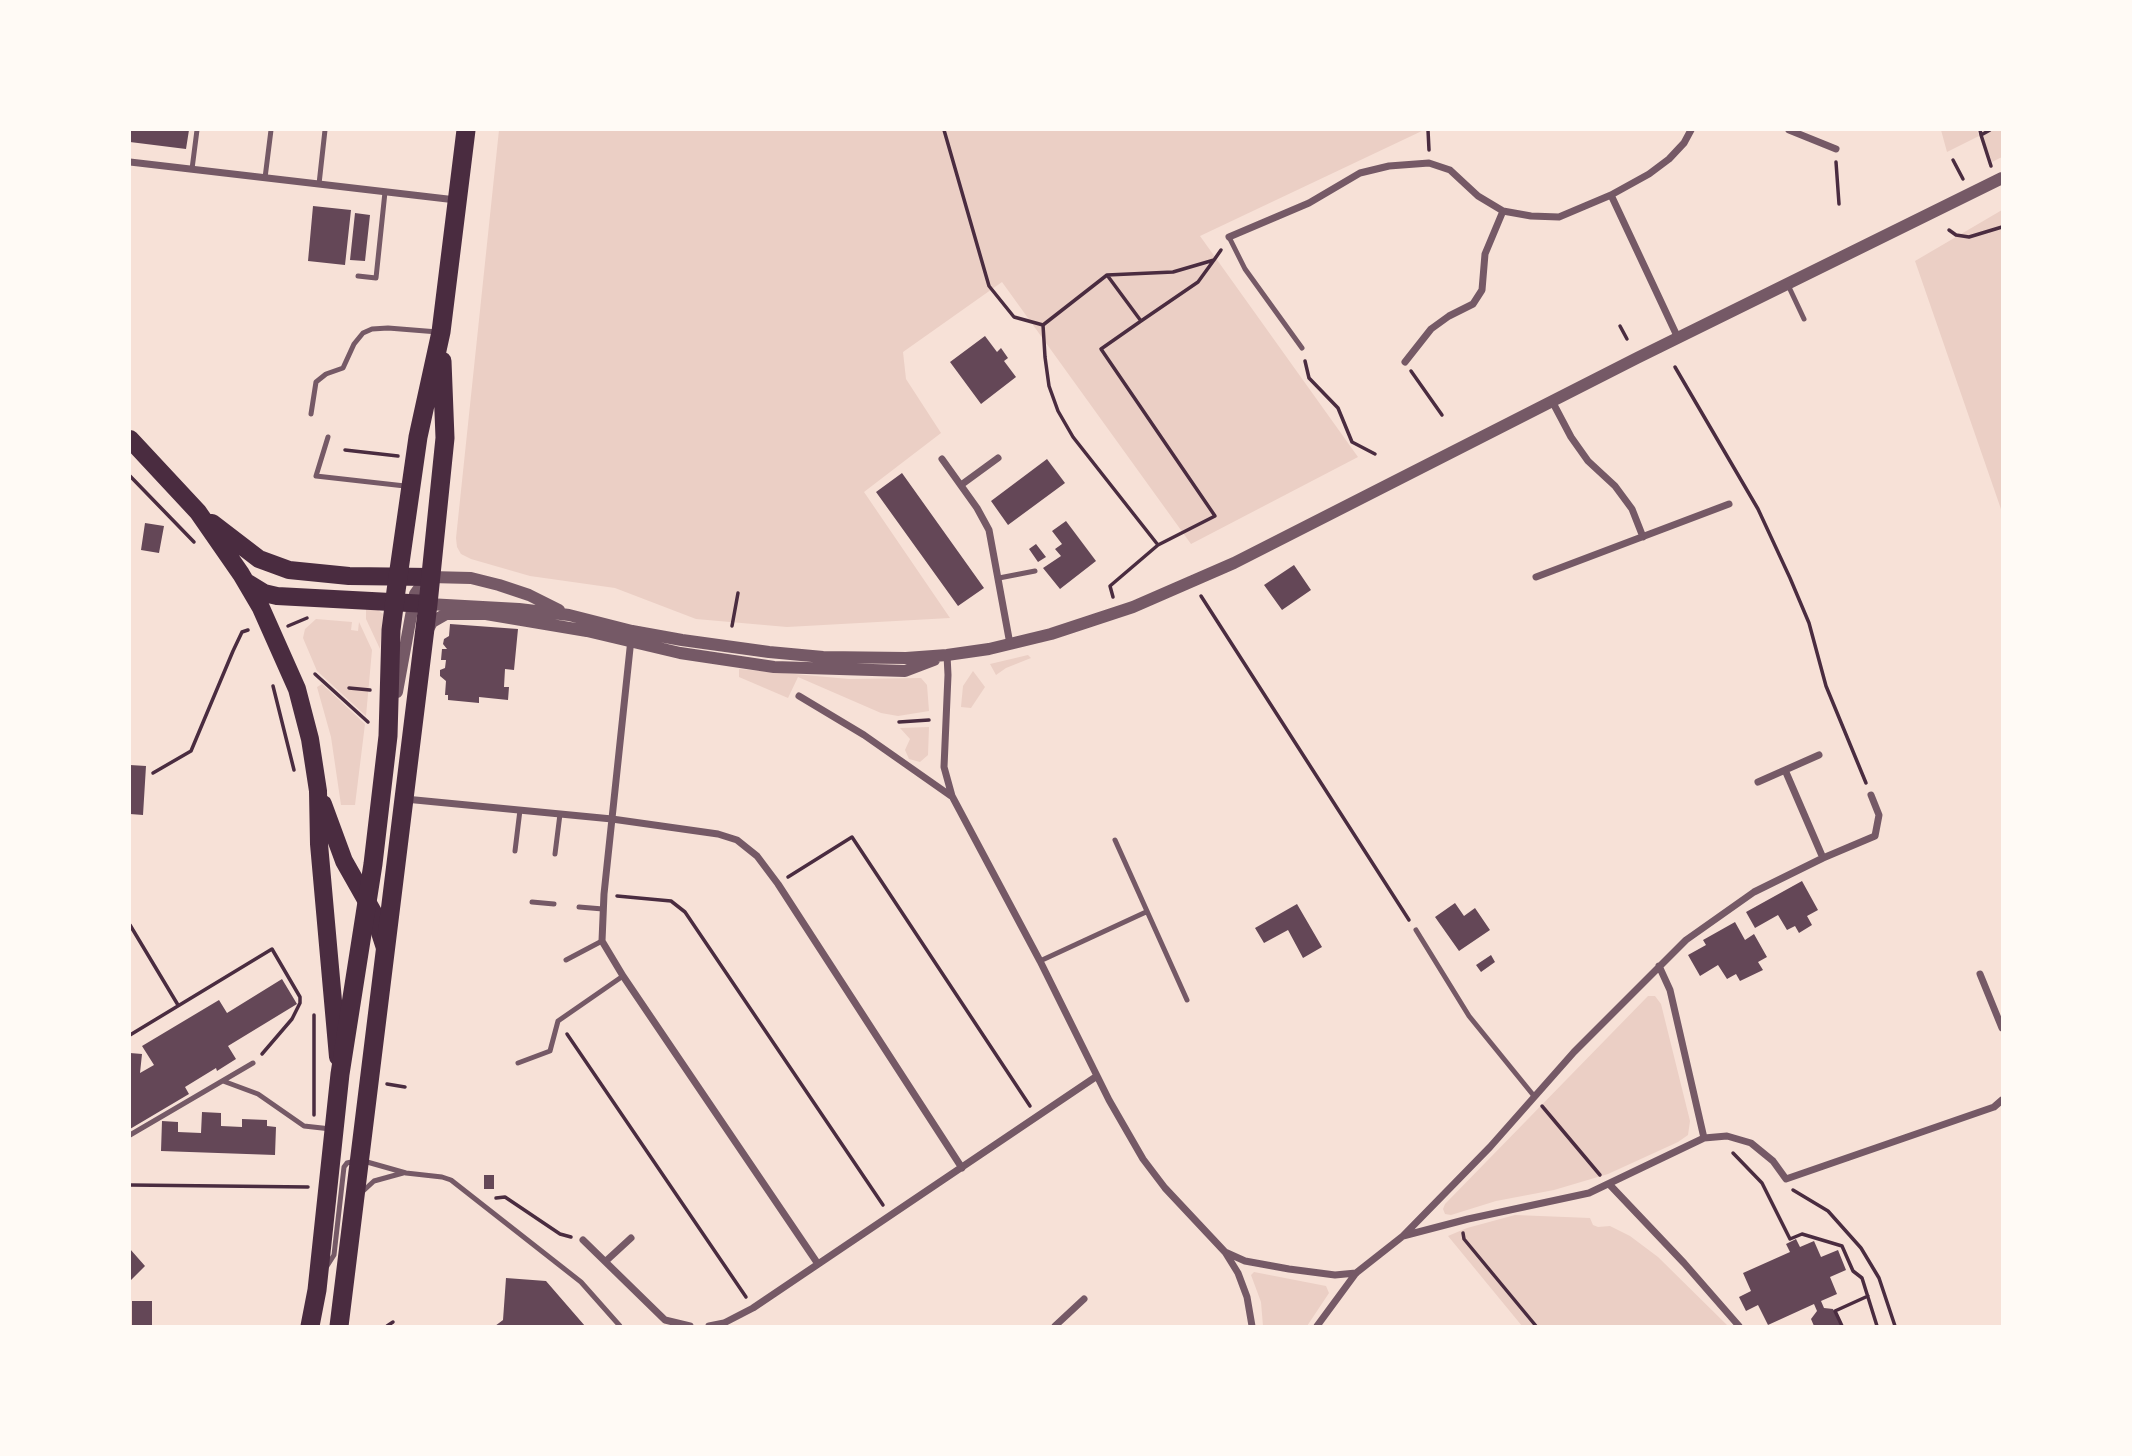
<!DOCTYPE html>
<html>
<head>
<meta charset="utf-8">
<style>
  body { margin:0 }
  #map { position:relative; width:2132px; height:1456px; overflow:hidden; background:#f7e1d7; font-family:Raleway,sans-serif }
  canvas { display:block }
  .frame { position:absolute; inset:0; border:131px solid #fffaf5; pointer-events:none }
</style>
</head>
<body>
<div id="map">
<canvas width="2132" height="1456"></canvas>
<div class="frame"></div>
</div>
<script>
const context = document.querySelector('canvas').getContext('2d');
context.lineJoin = 'round';
function fill(path, color) {
  context.fillStyle = color;
  context.fill(path, 'evenodd');
}
function toPath(rows) {
  const path = new Path2D();
  for (const r of rows) {
    path.moveTo(r[0], r[1]);
    for (let i = 2; i < r.length; i += 2) path.lineTo(r[i], r[i + 1]);
  }
  return path;
}
function strokePath(path, color, width, dash) {
  context.strokeStyle = color;
  context.lineWidth = width;
  context.lineCap = dash ? 'butt' : 'round';
  context.setLineDash(dash || []);
  context.stroke(path);
}
const green = toPath([
  [499,130,1424,130,1200,236,1358,457,1191,544,1002,282,903,352,906,379,941,433,864,492,950,618,787,627,696,619,615,588,530,576,471,559,461,554,457,547,456,538],
  [1941,130,1977,130,1979,136,1947,152],
  [1980,130,2002,130,2002,157,1992,162],
  [2002,210,2002,512,1915,261],
  [366,609,378,610,383,614,380,649,366,619],
  [316,619,352,622,351,630,358,631,359,622,372,650,366,716,317,671,303,638,305,629],
  [1028,655,1031,658,1006,668,996,675,990,664],
  [739,669,849,679,921,678,927,685,929,711,898,716,881,713,798,677,788,698,739,677],
  [973,671,985,687,971,708,961,707,963,686],
  [322,684,365,724,355,805,341,805,331,737,317,687],
  [929,727,928,755,920,762,909,759,905,750,910,739,900,728],
  [1648,996,1655,996,1661,1004,1690,1121,1688,1135,1678,1142,1608,1174,1554,1190,1496,1201,1451,1215,1445,1214,1443,1209,1445,1204],
  [1515,1215,1590,1218,1593,1225,1598,1227,1610,1226,1630,1236,1658,1257,1728,1326,1522,1326,1448,1236,1467,1228],
  [1254,1272,1326,1286,1329,1293,1307,1326,1263,1326,1261,1302,1251,1275]
]);
const building = toPath([
  [130,130,189,130,186,149,130,142],
  [313,206,351,210,345,265,308,261],
  [355,213,370,215,365,261,350,260],
  [985,336,997,352,1001,348,1008,358,1004,361,1016,377,981,404,950,362],
  [1047,459,1065,483,1008,525,991,501],
  [902,473,984,588,958,606,876,492],
  [1066,521,1096,561,1060,589,1043,568,1061,556,1055,549,1062,544,1052,531],
  [145,523,164,526,159,553,141,550],
  [1036,544,1046,557,1038,562,1029,549],
  [1294,565,1311,590,1282,610,1264,585],
  [450,624,518,629,514,670,505,669,504,687,509,687,508,700,479,697,479,703,448,700,448,695,445,695,446,681,440,676,440,670,445,668,446,660,441,660,442,649,447,649,443,644,444,639,449,636],
  [130,765,146,766,143,815,130,814],
  [1802,881,1818,910,1807,916,1812,925,1799,933,1795,926,1787,930,1778,915,1755,928,1746,912],
  [1455,903,1464,916,1475,908,1490,930,1459,951,1435,917],
  [1297,904,1322,947,1303,958,1288,930,1264,943,1255,928],
  [1735,922,1745,940,1754,934,1767,957,1758,962,1763,970,1740,981,1736,974,1727,979,1718,965,1700,976,1688,955,1706,945,1703,940],
  [1491,955,1495,962,1481,972,1476,965],
  [282,979,297,1004,228,1046,236,1059,217,1071,216,1068,185,1087,189,1094,130,1129,130,1053,142,1054,140,1073,154,1065,142,1046,219,1000,227,1013],
  [202,1112,221,1113,221,1126,242,1127,242,1119,267,1120,267,1126,276,1127,275,1155,161,1151,162,1121,178,1122,178,1132,201,1133],
  [484,1175,494,1175,494,1189,484,1189],
  [1796,1239,1800,1247,1814,1241,1821,1257,1838,1250,1846,1270,1830,1277,1837,1294,1821,1301,1824,1308,1833,1309,1841,1326,1814,1326,1811,1319,1817,1311,1814,1304,1768,1325,1758,1305,1746,1311,1739,1297,1751,1291,1743,1273,1790,1252,1786,1244],
  [130,1249,145,1266,130,1281],
  [506,1278,546,1281,585,1326,495,1326,503,1320],
  [132,1301,152,1301,152,1326,132,1326]
]);
const path = toPath([
  [944,130,989,286,1014,317,1043,325,1107,275,1173,272,1214,260,1221,250],
  [1428,130,1429,150],
  [1980,130,1981,135,1990,130],
  [1981,135,1991,166],
  [1953,160,1963,179],
  [1836,162,1839,204],
  [1949,230,1956,235,1969,237,2002,227],
  [1107,275,1141,321,1198,282,1214,260],
  [1141,321,1101,349,1215,516,1158,545],
  [1043,325,1045,357,1049,386,1058,411,1073,437,1158,545,1110,586,1113,597],
  [1620,326,1627,339],
  [1305,361,1309,378,1338,408,1352,442,1375,454],
  [1675,367,1758,509,1790,578,1809,623,1826,686,1866,783],
  [1411,371,1442,415],
  [345,450,398,456],
  [130,476,194,542],
  [1201,596,1409,920],
  [288,626,307,618],
  [732,626,738,593],
  [315,674,368,722],
  [273,686,294,770],
  [349,688,370,690],
  [899,722,929,720],
  [153,773,191,751,233,651,242,632,248,630],
  [788,877,852,837,1030,1106],
  [617,896,671,901,685,912,883,1205],
  [130,925,178,1005],
  [314,1015,314,1115],
  [567,1034,746,1297],
  [130,1035,272,949,300,997,300,1003,292,1019,262,1054],
  [387,1084,405,1087],
  [1542,1106,1600,1175],
  [1733,1153,1762,1183,1790,1239],
  [130,1185,308,1187],
  [1793,1190,1828,1211,1861,1248,1879,1278,1895,1326],
  [496,1198,505,1197,560,1234,571,1237],
  [1463,1233,1464,1239,1536,1326],
  [1790,1239,1802,1234,1842,1246,1853,1271,1862,1278,1877,1326],
  [387,1326,393,1322],
  [1842,1326,1835,1311,1868,1296]
]);
const service = toPath([
  [192,169,197,130],
  [265,178,271,130],
  [319,184,325,130],
  [1229,237,1245,269,1302,348],
  [358,276,376,278,385,192],
  [1788,285,1804,319],
  [311,414,316,382,326,374,343,368,354,344,363,333,372,329,388,328,438,332],
  [328,437,316,476,405,486],
  [999,578,1035,571],
  [1115,840,1187,1000],
  [515,851,520,810],
  [555,854,560,814],
  [532,902,554,904],
  [579,907,603,909],
  [1416,930,1469,1016,1534,1096],
  [566,960,602,941],
  [1040,961,1146,912],
  [518,1063,550,1051,558,1021,623,976],
  [223,1081,258,1094,304,1126,331,1129],
  [130,1135,253,1063],
  [362,1192,374,1181,403,1173],
  [327,1266,334,1255,344,1167,347,1163,360,1160,406,1173,442,1177,451,1180,581,1282,620,1326]
]);
const minor = toPath([
  [1789,130,1836,149],
  [130,162,456,200],
  [1611,195,1678,338],
  [1229,237,1309,203,1360,173,1389,166,1429,163,1450,170,1478,196,1503,211,1531,216,1559,217,1611,195,1649,174,1669,159,1684,143,1691,130],
  [1405,362,1431,329,1449,316,1473,304,1482,290,1485,254,1503,211],
  [1552,401,1571,437,1588,461,1615,486,1632,509,1643,537],
  [942,459,977,508,989,530,1010,644],
  [961,485,998,458],
  [1536,577,1729,504],
  [631,639,604,894,602,941,623,976,818,1264],
  [947,655,948,675,944,767,952,796,1040,961,1109,1100,1143,1159,1165,1188,1225,1252,1238,1273,1247,1297,1252,1326],
  [799,696,864,735,951,796],
  [1785,770,1823,858],
  [1758,782,1819,755],
  [405,799,612,819,718,834,737,840,757,856,778,884,962,1168],
  [1659,966,1670,990,1704,1138],
  [1980,974,2002,1028],
  [1609,1184,1684,1263,1739,1326],
  [1403,1236,1490,1147,1574,1052,1686,940,1754,892,1823,858,1875,836,1879,815,1871,795],
  [583,1240,665,1320,690,1326],
  [1225,1252,1245,1261,1289,1269,1335,1275,1356,1273],
  [606,1261,631,1238],
  [709,1326,724,1323,753,1308,1097,1076],
  [1055,1326,1084,1299],
  [1317,1326,1356,1273,1403,1236,1468,1219,1589,1193,1704,1138,1727,1136,1751,1143,1773,1161,1786,1179,1994,1107,2002,1100]
]);
const tertiary = toPath([
  [428,604,519,609,569,615,632,631,682,640,769,652,823,657,906,658,947,655,989,649,1051,634,1133,607,1234,563,1637,358,2002,178],
  [427,631,432,622,446,614,486,614,587,631,680,653,774,667,905,671,934,660],
  [397,692,415,594,425,580,430,577,471,578,499,585,529,595,559,610]
]);
const primary = toPath([
  [130,439,198,512,241,574,261,608,297,689,310,739,318,791,319,844,338,1057],
  [212,523,259,559,289,570,349,576,430,577],
  [246,582,264,593,277,596,428,604],
  [323,804,344,861,374,914,385,948]
]);
const trunk = toPath([
  [310,1326,317,1290,340,1074,373,864,388,736,391,630,396,591,418,437,441,332,466,130],
  [339,1326,428,604,445,438,442,361]
]);
fill(green, '#ebcfc5');
fill(building, '#644757');
strokePath(path, '#4a2c40', 3.5);
strokePath(service, '#755966', 5);
strokePath(minor, '#755966', 7);
strokePath(tertiary, '#755966', 12);
strokePath(primary, '#4a2c40', 18);
strokePath(trunk, '#4a2c40', 19);
</script>
</body>
</html>
